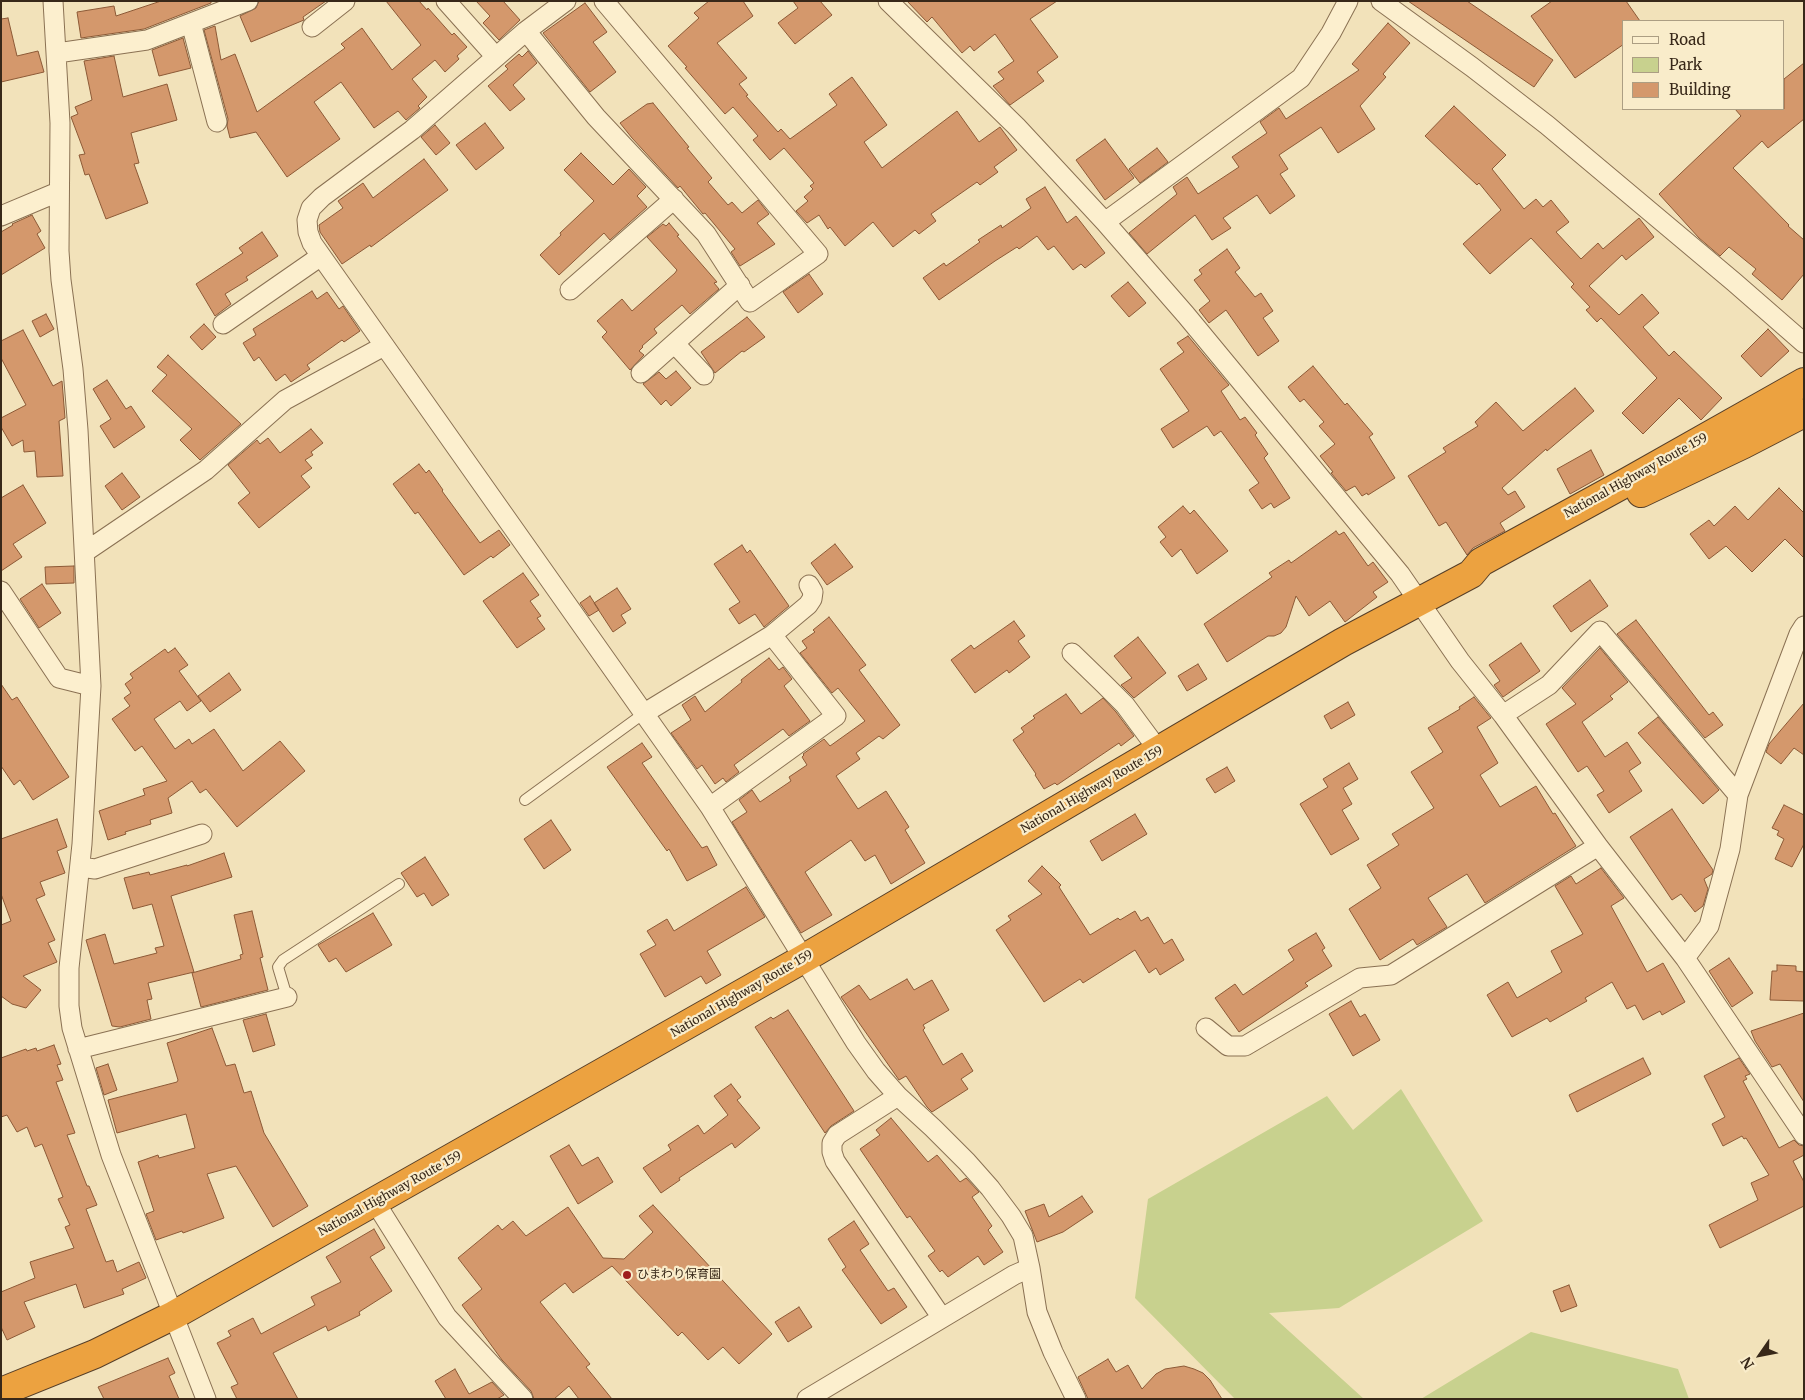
<!DOCTYPE html>
<html>
<head>
<meta charset="utf-8">
<style>
  body { margin:0 }
  #map { position:relative; width:1805px; height:1400px; overflow:hidden; background:#f2e2ba; font-family:Merriweather,serif }
  canvas { display:block }
  .frame { position:absolute; inset:0; border:2px solid #382819; pointer-events:none }
  .legend { position:absolute; left:1622px; top:20px; width:162px; height:90px; box-sizing:border-box; background:#f9ecca; border:1px solid #ac9e83; margin:0; padding:6px 9px; list-style:none; font-size:15px; color:#382819 }
  .legend li { display:flex; align-items:center; gap:10px; height:25px }
  .legend b { width:25px; border:1px solid #ac9e83 }
  .north { position:absolute; left:1735px; top:1330px; width:50px; height:50px; -webkit-text-stroke:4px #f9ecca; paint-order:stroke; rotate:237deg; font-size:14px; font-weight:700; line-height:20px; text-align:center; color:#382819 }
  .north::after { content:''; display:block; margin:auto; width:18px; height:22px; background:#382819; clip-path:polygon(50% 0,100% 100%,50% 72%,0 100%) }
</style>
</head>
<body>
<div id="map">
<canvas width="1805" height="1400"></canvas>
<div class="frame"></div>
<ul class="legend">
<li><b style="height:6px;background:#fcefce"></b>Road</li>
<li><b style="height:14px;background:#c8d18e"></b>Park</li>
<li><b style="height:14px;background:#d4986c"></b>Building</li>
</ul>
<div class="north">N</div>
</div>
<script>
const context = document.querySelector('canvas').getContext('2d');
context.lineJoin = 'round';
function fill(path, color) {
  context.fillStyle = color;
  context.fill(path, 'evenodd');
}
function toPath(rows) {
  const path = new Path2D();
  for (const r of rows) {
    path.moveTo(r[0], r[1]);
    for (let i = 2; i < r.length; i += 2) path.lineTo(r[i], r[i + 1]);
  }
  return path;
}
function strokePath(path, color, width, dash) {
  context.strokeStyle = color;
  context.lineWidth = width;
  context.lineCap = dash ? 'butt' : 'round';
  context.setLineDash(dash || []);
  context.stroke(path);
}
function drawText(font, color, halo, rows, align = 'center') {
  context.font = font + ' Merriweather,"Noto Sans JP",serif';
  context.lineWidth = 4.5;
  context.setLineDash([]);
  context.textBaseline = 'middle';
  context.strokeStyle = halo;
  context.fillStyle = color;
  for (const [text, x, y, turn = 0] of rows) {
    context.save();
    context.translate(x, y);
    context.rotate((+turn || 0) * Math.PI / 180);
    context.textAlign = isNaN(turn) ? turn : align;
    if (halo) context.strokeText(text, 0, 0);
    context.fillText(text, 0, 0);
    context.restore();
  }
}
const green = toPath([
  [1401,1089,1483,1221,1339,1308,1269,1313,1364,1399,1235,1399,1135,1298,1148,1199,1327,1096,1353,1130],
  [1531,1332,1678,1369,1689,1399,1421,1399]
]);
const building = toPath([
  [161,1,211,1,211,3,144,29,81,38,77,12,114,6,116,16,161,1],
  [259,1,326,1,303,17,304,20,251,42,240,16,256,8,259,1],
  [386,1,419,1,427,10,428,8,452,35,454,33,467,47,457,56,459,59,445,72,435,60,412,79,427,97,418,106,420,108,406,120,398,111,374,128,341,82,314,102,340,139,287,177,256,132,230,138,227,126,228,119,204,30,215,26,221,60,235,54,257,112,345,48,341,44,362,28,392,70,421,45,386,1],
  [476,1,503,1,520,20,499,40,483,23,490,16,476,1],
  [709,1,743,1,753,16,717,43,747,78,739,84,748,95,746,96,778,132,781,129,790,139,837,105,829,94,852,77,887,125,864,142,882,168,957,111,979,142,1000,127,1017,150,994,167,998,172,980,185,977,182,931,214,936,221,919,234,915,230,893,247,873,222,845,246,830,227,828,229,819,215,807,223,796,211,808,201,804,197,813,189,810,186,814,183,784,148,770,160,753,140,758,136,733,107,725,114,685,68,687,67,668,46,699,18,694,13,709,1],
  [793,1,820,1,832,15,795,44,778,23,798,8,793,1],
  [907,1,1057,1,1030,19,1058,57,1037,72,1044,81,1010,105,993,86,1004,79,998,72,1014,61,995,34,974,51,970,46,962,53,932,17,927,22,907,1],
  [1408,1,1467,1,1553,60,1534,87,1408,1],
  [1552,1,1626,1,1640,21,1624,21,1624,44,1575,78,1531,16,1552,1],
  [585,3,607,32,593,42,616,72,590,92,543,33,585,3],
  [8,18,17,56,38,51,44,72,1,82,1,19,8,18],
  [1388,23,1410,43,1383,74,1386,77,1360,106,1375,129,1338,153,1321,127,1279,155,1288,169,1280,174,1295,196,1270,214,1257,195,1223,218,1231,228,1212,240,1195,215,1147,254,1129,233,1177,194,1173,187,1187,177,1198,194,1239,167,1232,157,1267,133,1260,122,1279,108,1286,119,1359,70,1352,64,1388,23],
  [183,38,191,68,159,76,152,50,183,38],
  [528,51,537,63,513,85,525,99,510,111,488,86,508,69,505,66,519,54,522,57,528,51],
  [114,56,123,97,167,84,177,120,131,133,139,163,134,164,148,203,106,219,89,174,85,175,79,155,85,154,71,117,78,114,75,107,92,100,84,61,114,56],
  [1804,63,1804,119,1768,148,1762,141,1733,168,1789,225,1788,226,1804,240,1804,274,1782,300,1752,274,1756,269,1729,247,1720,256,1699,238,1659,194,1741,116,1735,109,1784,109,1784,79,1804,63],
  [653,103,689,147,687,148,712,178,708,182,728,205,732,202,742,213,758,200,769,214,757,223,775,244,740,266,731,252,735,249,705,213,703,214,680,186,678,188,632,138,620,123,647,104,653,103],
  [1454,106,1506,155,1492,169,1524,209,1536,199,1543,207,1551,200,1569,222,1556,232,1581,259,1598,243,1603,249,1639,218,1654,237,1626,260,1622,255,1589,286,1619,315,1642,294,1659,313,1643,327,1669,356,1674,351,1722,398,1701,420,1679,398,1643,434,1622,413,1657,378,1601,318,1597,322,1586,310,1590,307,1571,287,1574,284,1531,238,1490,274,1463,244,1501,210,1479,183,1477,185,1425,136,1454,106],
  [485,123,504,148,476,170,456,145,485,123],
  [435,125,450,143,436,155,421,137,435,125],
  [1105,139,1134,178,1105,200,1076,160,1105,139],
  [1157,148,1168,162,1140,183,1129,169,1157,148],
  [581,153,613,185,629,169,646,187,637,196,647,207,610,240,604,233,559,275,540,255,561,235,560,233,594,201,564,170,581,153],
  [424,159,448,190,371,247,370,245,342,264,320,232,319,225,343,208,338,201,363,183,373,198,424,159],
  [1045,187,1067,223,1076,216,1105,253,1085,268,1081,264,1073,270,1054,246,1048,250,1037,236,1019,249,1017,247,995,261,939,300,923,278,944,263,946,266,980,242,978,240,1001,225,1002,228,1031,208,1026,199,1045,187],
  [32,215,41,231,37,234,45,248,1,275,1,232,13,225,12,224,32,215],
  [669,223,679,235,677,236,717,282,714,283,719,289,690,314,682,305,654,329,657,333,642,346,643,347,639,351,644,355,630,370,602,337,607,332,597,321,622,299,632,311,675,273,677,270,647,237,663,224,666,226,669,223],
  [262,232,278,256,246,277,248,280,225,294,231,304,215,316,196,284,243,253,239,248,262,232],
  [1227,249,1240,268,1235,272,1255,297,1261,293,1273,311,1263,318,1279,341,1258,356,1226,310,1209,323,1199,310,1210,301,1194,280,1202,274,1199,270,1227,249],
  [809,274,823,294,798,313,783,292,809,274],
  [1128,282,1146,303,1129,317,1111,296,1128,282],
  [312,291,317,299,327,292,339,309,343,306,360,331,344,342,342,340,307,365,310,369,291,382,285,374,276,381,259,357,254,361,243,343,256,335,253,329,312,291],
  [46,314,54,329,40,337,32,321,46,314],
  [747,317,765,337,744,352,742,351,715,373,701,352,747,317],
  [204,324,216,337,202,350,190,337,204,324],
  [1768,329,1789,351,1761,377,1741,356,1768,329],
  [23,330,53,386,62,381,65,418,59,421,63,476,37,477,35,451,24,452,23,440,12,446,1,427,1,418,26,405,1,358,1,341,23,330],
  [1188,336,1229,385,1221,391,1240,420,1245,417,1257,433,1255,435,1268,454,1264,458,1290,498,1274,508,1271,503,1262,509,1249,490,1259,483,1221,431,1214,436,1207,426,1173,448,1161,429,1189,411,1160,369,1184,352,1177,343,1188,336],
  [168,355,241,424,200,460,180,440,192,429,152,391,167,375,157,367,168,355],
  [1313,366,1345,405,1347,403,1373,434,1369,437,1395,478,1368,495,1367,493,1362,496,1355,486,1346,491,1331,473,1333,472,1320,456,1335,444,1319,426,1324,422,1304,399,1300,402,1288,387,1313,366],
  [676,371,691,388,671,406,666,400,661,405,643,384,659,372,666,379,676,371],
  [107,380,126,409,131,406,145,427,114,448,100,426,111,419,93,389,107,380],
  [1575,388,1594,411,1547,451,1546,449,1502,488,1508,495,1515,491,1525,507,1500,523,1505,531,1473,548,1467,555,1446,522,1439,526,1408,476,1446,452,1443,448,1478,426,1475,422,1496,402,1523,431,1575,388],
  [311,429,323,443,311,452,313,455,305,460,312,468,301,476,310,487,259,528,238,503,250,493,228,465,257,440,260,444,268,438,280,453,311,429],
  [1591,450,1604,475,1570,494,1557,469,1591,450],
  [419,464,426,473,429,470,443,490,442,491,480,543,499,530,510,545,493,558,491,556,464,575,418,512,415,514,393,484,419,464],
  [122,473,140,497,122,510,105,486,122,473],
  [23,485,46,523,13,544,22,557,1,571,1,498,23,485],
  [1779,488,1804,513,1804,558,1785,539,1752,572,1726,546,1709,559,1690,534,1709,520,1714,526,1735,506,1748,520,1779,488],
  [1183,506,1190,514,1194,510,1228,551,1197,574,1181,549,1172,557,1160,542,1166,537,1158,527,1183,506],
  [1336,531,1339,535,1344,532,1368,566,1373,562,1388,582,1373,592,1377,597,1345,622,1330,601,1309,616,1296,596,1286,627,1281,633,1274,636,1268,636,1227,662,1204,624,1272,577,1269,573,1289,560,1291,563,1336,531],
  [835,544,853,567,827,585,811,563,835,544],
  [742,545,747,553,750,550,789,606,764,627,755,614,739,624,729,609,740,602,714,564,742,545],
  [74,566,74,583,46,584,45,567,74,566],
  [523,573,539,595,530,601,541,616,537,618,545,629,517,648,483,601,523,573],
  [1590,580,1608,606,1571,632,1553,606,1590,580],
  [42,584,61,613,39,628,20,599,42,584],
  [617,588,631,609,621,615,626,623,613,632,594,603,617,588],
  [590,596,599,610,589,616,580,603,590,596],
  [829,617,866,665,859,670,900,725,883,739,879,736,856,753,860,759,836,776,858,809,886,791,909,827,905,830,925,863,891,884,875,855,865,861,851,840,805,872,832,915,801,933,732,822,747,812,739,800,752,790,760,802,791,781,789,777,807,765,802,757,804,755,803,754,824,739,830,746,865,721,838,688,832,693,800,653,807,648,802,641,815,632,813,630,829,617],
  [1636,620,1709,715,1713,712,1723,725,1705,738,1617,634,1636,620],
  [1014,621,1025,636,1018,641,1030,657,1009,673,1007,670,975,693,951,660,971,645,974,649,1014,621],
  [1138,637,1166,673,1134,698,1121,685,1132,678,1114,656,1138,637],
  [1521,643,1540,671,1503,697,1494,685,1500,681,1489,665,1521,643],
  [175,648,188,665,179,671,201,701,187,711,180,701,154,719,175,749,189,739,192,744,214,729,243,771,280,741,305,771,237,827,206,789,200,793,192,781,168,798,172,813,150,820,151,824,125,832,126,834,108,840,99,811,145,795,143,789,167,781,142,746,135,751,112,719,130,706,124,698,131,693,125,684,133,678,130,674,165,649,168,653,175,648],
  [1600,648,1628,682,1610,696,1613,699,1582,722,1605,757,1627,742,1641,763,1629,771,1642,791,1609,813,1597,795,1604,791,1587,766,1578,772,1546,724,1576,704,1562,688,1600,648],
  [769,658,779,670,783,667,792,679,784,686,810,721,789,736,783,729,734,765,739,772,726,782,723,778,715,784,702,765,697,769,671,733,691,720,682,705,695,696,705,712,742,682,741,680,769,658],
  [1198,664,1207,679,1187,691,1178,676,1198,664],
  [229,673,241,690,210,712,198,696,229,673],
  [1,684,12,700,17,697,69,777,33,800,20,780,14,785,1,766,1,684],
  [1066,694,1081,714,1103,698,1116,712,1134,736,1121,746,1119,743,1057,785,1055,783,1044,789,1035,775,1036,774,1013,740,1024,732,1021,728,1035,718,1033,716,1066,694],
  [1474,697,1491,718,1477,727,1498,763,1480,775,1500,807,1536,786,1553,814,1555,813,1576,846,1485,903,1467,874,1428,898,1447,927,1417,945,1413,939,1380,960,1349,909,1381,888,1367,865,1399,845,1392,834,1434,808,1411,772,1443,752,1428,728,1460,709,1459,707,1474,697],
  [1348,702,1355,715,1331,729,1324,716,1348,702],
  [1804,703,1804,755,1794,748,1781,764,1766,752,1769,744,1804,703],
  [1658,717,1719,790,1703,804,1638,733,1658,717],
  [642,743,652,757,642,763,702,848,707,846,717,865,687,881,669,849,667,851,607,767,642,743],
  [1349,763,1358,779,1343,788,1352,804,1342,810,1359,839,1331,855,1300,804,1328,787,1323,779,1349,763],
  [1227,767,1235,781,1215,793,1206,779,1227,767],
  [1784,805,1804,815,1804,844,1792,867,1775,859,1784,839,1777,835,1779,831,1772,828,1784,805],
  [1672,809,1713,870,1712,874,1704,879,1708,889,1703,906,1695,912,1681,894,1672,900,1630,837,1672,809],
  [1135,814,1147,834,1102,861,1090,841,1135,814],
  [57,819,67,847,57,851,65,873,40,882,45,895,36,899,55,940,48,943,57,962,23,976,41,990,26,1008,12,1004,1,996,1,925,11,921,1,894,1,839,57,819],
  [551,820,571,850,544,869,524,839,551,820],
  [224,853,232,877,171,896,194,972,148,983,152,999,147,1000,151,1019,120,1027,112,1026,86,940,105,934,114,964,157,953,155,948,164,946,152,904,133,909,124,878,149,872,150,875,187,865,187,866,224,853],
  [425,857,449,895,432,906,424,893,417,897,401,873,425,857],
  [1042,866,1061,885,1059,887,1090,935,1118,918,1120,920,1135,911,1141,921,1148,917,1164,944,1172,939,1184,960,1160,975,1156,968,1149,973,1135,950,1083,983,1080,979,1044,1002,996,930,1011,920,1008,916,1042,894,1028,881,1042,866],
  [1601,868,1624,898,1611,906,1647,972,1663,963,1685,1002,1662,1015,1660,1011,1643,1020,1635,1005,1627,1009,1612,982,1585,998,1587,1001,1550,1022,1547,1018,1512,1037,1487,995,1508,982,1517,998,1562,972,1551,951,1583,934,1555,886,1571,876,1576,884,1601,868],
  [746,887,765,917,707,951,721,975,706,984,701,976,665,997,640,954,656,945,647,931,667,919,674,931,746,887],
  [252,911,263,957,260,958,268,990,201,1007,192,973,241,959,240,955,243,954,234,915,252,911],
  [373,913,392,945,346,972,336,958,329,962,318,945,373,913],
  [1316,933,1325,948,1322,950,1332,966,1305,983,1308,986,1239,1032,1215,998,1235,984,1243,995,1294,960,1288,950,1316,933],
  [1729,958,1753,993,1732,1007,1709,971,1729,958],
  [1777,965,1796,966,1796,971,1804,972,1804,1001,1770,1000,1772,971,1777,971,1777,965],
  [907,979,914,990,932,980,949,1010,923,1025,925,1028,923,1030,943,1065,962,1053,973,1071,961,1079,968,1089,932,1112,927,1107,906,1076,899,1080,841,997,859,985,870,1000,907,979],
  [1351,1001,1360,1017,1365,1014,1380,1040,1353,1056,1329,1014,1351,1001],
  [788,1010,854,1111,831,1126,825,1133,755,1027,771,1017,773,1019,788,1010],
  [1804,1013,1804,1102,1780,1064,1772,1067,1755,1041,1751,1031,1804,1013],
  [266,1014,275,1045,253,1052,243,1020,266,1014],
  [212,1028,226,1066,235,1064,244,1093,251,1091,264,1133,308,1206,273,1227,236,1166,207,1174,224,1218,183,1233,182,1231,156,1240,146,1214,154,1211,138,1162,158,1155,159,1158,195,1148,186,1114,117,1133,108,1100,177,1082,178,1080,167,1043,212,1028],
  [54,1045,61,1064,57,1065,63,1080,56,1082,75,1133,67,1135,87,1186,89,1186,97,1205,86,1209,106,1262,113,1260,117,1272,139,1262,146,1278,122,1289,124,1294,84,1308,76,1284,24,1302,35,1327,7,1340,1,1327,1,1292,35,1278,30,1262,74,1248,65,1227,70,1225,58,1199,63,1197,42,1144,35,1147,27,1127,17,1132,7,1115,1,1117,1,1058,26,1049,27,1051,36,1048,37,1051,54,1045],
  [1643,1058,1651,1074,1577,1112,1569,1095,1643,1058],
  [1739,1058,1750,1074,1745,1076,1747,1079,1743,1081,1779,1148,1794,1140,1799,1145,1804,1146,1804,1155,1793,1161,1804,1182,1804,1206,1720,1248,1709,1225,1758,1200,1751,1183,1769,1175,1746,1138,1744,1139,1742,1136,1723,1146,1712,1124,1725,1117,1704,1076,1739,1058],
  [108,1064,117,1090,104,1095,96,1068,108,1064],
  [731,1084,741,1097,737,1100,760,1128,735,1148,732,1143,679,1178,680,1180,661,1193,643,1168,671,1150,668,1145,698,1125,704,1134,728,1115,714,1096,731,1084],
  [891,1118,928,1162,937,1155,960,1182,966,1178,979,1192,972,1197,992,1226,988,1230,1003,1252,984,1265,978,1256,948,1277,942,1270,940,1272,928,1256,935,1251,910,1216,907,1218,860,1149,880,1135,876,1130,891,1118],
  [569,1145,582,1166,598,1157,613,1182,578,1204,550,1156,569,1145],
  [1082,1196,1093,1212,1063,1232,1037,1242,1025,1211,1044,1204,1049,1217,1082,1196],
  [653,1205,772,1334,739,1364,723,1347,708,1360,682,1332,678,1336,612,1266,573,1293,565,1283,540,1302,590,1364,586,1367,612,1399,579,1399,569,1386,554,1399,534,1399,531,1391,502,1360,462,1305,482,1289,458,1258,498,1225,502,1230,513,1221,526,1236,568,1207,603,1258,624,1259,653,1232,639,1216,653,1205],
  [854,1221,869,1244,860,1250,888,1291,894,1288,907,1307,881,1324,842,1270,846,1267,828,1239,854,1221],
  [374,1229,385,1248,370,1257,392,1291,359,1312,360,1315,328,1331,326,1326,273,1353,298,1399,237,1399,231,1387,238,1384,217,1343,231,1336,228,1331,253,1318,261,1334,315,1305,311,1297,341,1282,326,1257,374,1229],
  [1569,1285,1577,1306,1561,1312,1553,1291,1569,1285],
  [799,1307,812,1327,788,1342,775,1322,799,1307],
  [168,1358,175,1373,169,1376,179,1399,104,1399,98,1387,168,1358],
  [1108,1359,1116,1372,1128,1365,1142,1389,1156,1374,1165,1369,1184,1366,1194,1369,1203,1373,1210,1380,1222,1399,1088,1399,1078,1377,1108,1359],
  [455,1369,469,1394,492,1382,504,1395,497,1399,446,1399,435,1381,455,1369]
]);
const lane = toPath([
  [525,800,643,714],
  [287,997,278,967,283,960,399,884]
]);
const street = toPath([
  [53,1,60,123,59,251,61,280,73,369,78,430,91,686,82,844,69,968,69,1006,72,1028,111,1155,206,1399],
  [446,1,496,57],
  [566,1,526,31,412,130,322,197,311,208,307,220,308,232,312,243,710,807,856,1043,876,1071,898,1096,933,1128,967,1162,990,1188,1011,1216,1023,1236,1030,1268,1037,1312,1053,1352,1076,1399],
  [888,1,1016,126,1105,222,1186,315,1400,574,1460,661,1503,715,1598,846,1685,958,1804,1135],
  [1381,1,1472,67,1547,125,1734,282,1804,343],
  [191,23,217,122],
  [312,27,345,1],
  [526,31,596,117,706,234,750,302,818,254,604,1],
  [57,53,147,40,248,1],
  [1,216,58,192],
  [1105,222,1301,78,1331,33,1348,1],
  [570,290,674,199],
  [223,324,321,256],
  [675,344,704,375],
  [641,373,740,285],
  [85,552,206,470,285,400,384,346],
  [1,591,59,678,91,686],
  [772,635,808,605,812,599,813,592,809,585],
  [1072,653,1104,684,1125,705,1159,751],
  [643,714,772,635,836,716,710,807],
  [1503,715,1549,685,1600,631,1738,795],
  [80,867,95,869,202,834],
  [1685,958,1709,926,1730,849,1738,795,1799,634,1804,626],
  [1206,1028,1228,1046,1245,1046,1360,978,1391,975,1598,846],
  [78,1049,287,997],
  [898,1096,837,1135,832,1143,832,1152,835,1161,942,1318],
  [375,1202,447,1317,523,1399],
  [807,1399,1014,1275,1030,1268]
]);
const highway = toPath([
  [1641,493,1744,444,1804,413],
  [1,1392,95,1354,174,1315,803,959,1343,642,1471,574,1481,562,1627,482,1804,382]
]);
const markers = [
  [627,1275,5,"#9f1d1d"]
];
const streetNames = [
  ["National Highway Route 159",1636,476,-29],
  ["National Highway Route 159",1092,790,-30],
  ["National Highway Route 159",742,994,-30],
  ["National Highway Route 159",390,1194,-29]
];
const poiNames = [
  ["ひまわり保育園",637,1275]
];
fill(green, '#c8d18e');
fill(building, '#d4986c');
strokePath(building, '#8c5936', 1);
strokePath(lane, '#8a7153', 12);
strokePath(street, '#8a7153', 21);
strokePath(highway, '#573f28', 30);
strokePath(lane, '#fcefce', 10);
strokePath(street, '#fcefce', 19);
strokePath(highway, '#eca240', 28);
for (const [x, y, r, color] of markers) {
  const dot = new Path2D();
  dot.arc(x, y, r, 0, 2 * Math.PI);
  context.fillStyle = color;
  context.fill(dot);
  strokePath(dot, '#f9ecca', 2);
}
drawText('12px', '#382819', '#f9ecca', streetNames);
drawText('12px', '#382819', '#f9ecca', poiNames, 'left');
</script>
</body>
</html>
